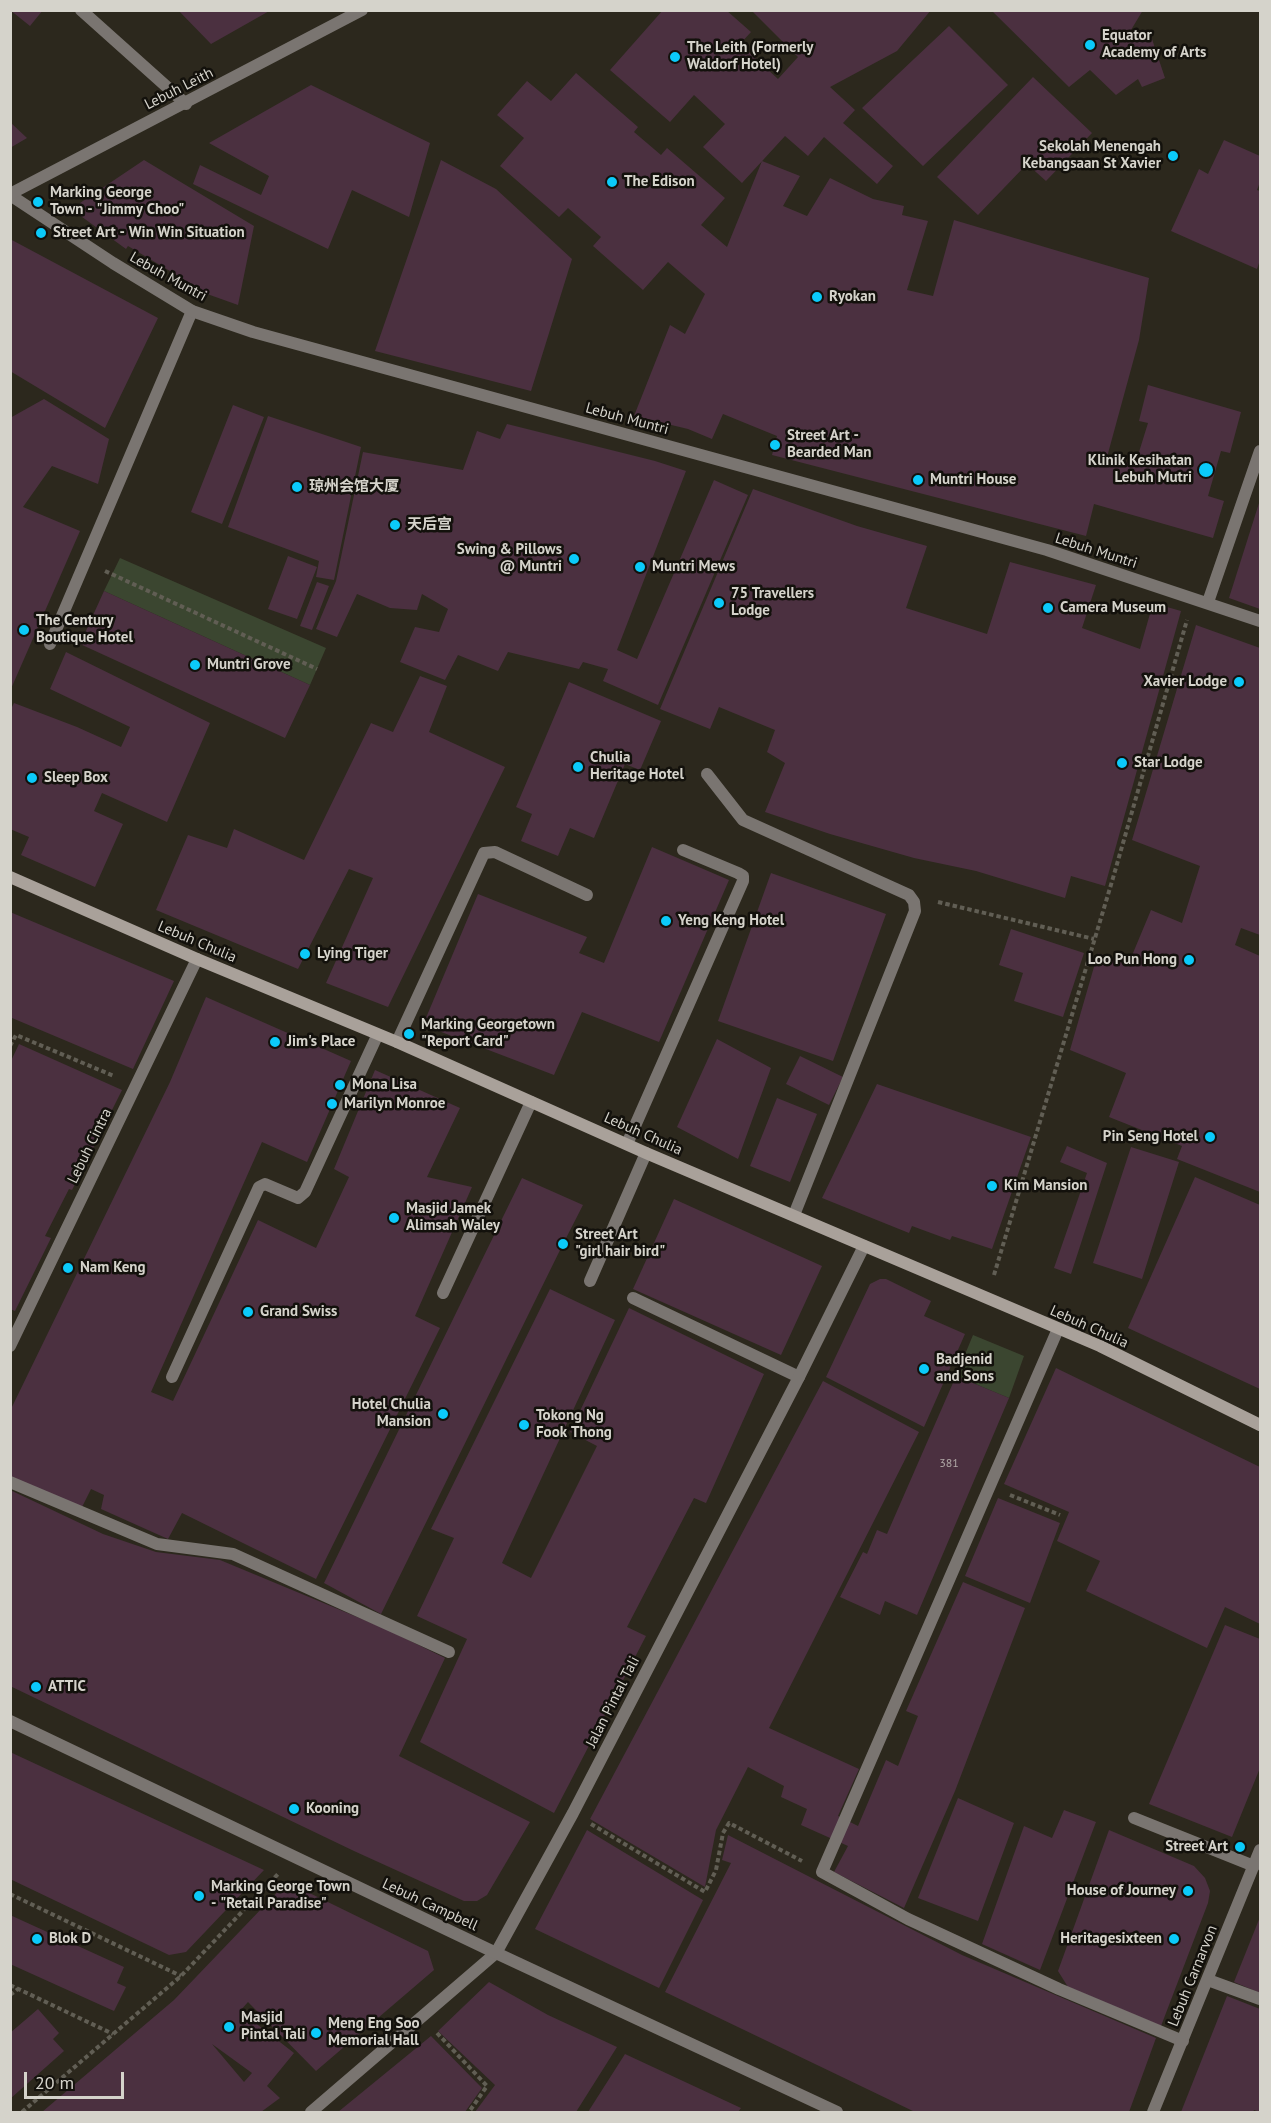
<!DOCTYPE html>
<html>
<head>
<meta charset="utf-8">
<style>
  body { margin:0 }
  #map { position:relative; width:1271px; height:2123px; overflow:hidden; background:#2c281d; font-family:"PT Sans",sans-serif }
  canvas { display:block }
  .frame { position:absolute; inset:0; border:12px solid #d5d3cb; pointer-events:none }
  .scale { position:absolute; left:24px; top:2072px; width:100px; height:27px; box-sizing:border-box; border:3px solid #d5d3cb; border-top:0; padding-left:8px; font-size:18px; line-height:21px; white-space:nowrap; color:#d5d3cb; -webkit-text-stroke:4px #13110c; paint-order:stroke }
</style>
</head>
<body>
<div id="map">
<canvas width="1271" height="2123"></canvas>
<div class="frame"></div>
<div class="scale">20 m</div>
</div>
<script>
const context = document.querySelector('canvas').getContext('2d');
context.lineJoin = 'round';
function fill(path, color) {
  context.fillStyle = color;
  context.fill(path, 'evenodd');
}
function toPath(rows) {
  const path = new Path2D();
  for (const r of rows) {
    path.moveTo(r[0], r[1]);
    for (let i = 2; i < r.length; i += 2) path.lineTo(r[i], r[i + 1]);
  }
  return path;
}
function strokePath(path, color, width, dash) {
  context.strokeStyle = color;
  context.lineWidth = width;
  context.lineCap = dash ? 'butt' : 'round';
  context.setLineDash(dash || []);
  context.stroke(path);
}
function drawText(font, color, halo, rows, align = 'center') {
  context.font = font + ' "PT Sans","Noto Sans SC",sans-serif';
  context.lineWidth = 5;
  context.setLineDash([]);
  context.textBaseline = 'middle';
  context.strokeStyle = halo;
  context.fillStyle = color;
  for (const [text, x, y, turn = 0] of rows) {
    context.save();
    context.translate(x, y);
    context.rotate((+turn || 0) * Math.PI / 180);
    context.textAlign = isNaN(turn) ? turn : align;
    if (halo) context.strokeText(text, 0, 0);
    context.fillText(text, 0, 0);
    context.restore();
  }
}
const green = toPath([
  [120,558,326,648,310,685,104,591],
  [973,1335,1024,1356,1009,1398,956,1376]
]);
const building = toPath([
  [10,10,43,10,30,26],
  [178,10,271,10,211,44],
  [663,10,726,10,751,32,740,44,778,79,798,57,751,10,931,10,897,51,830,87,855,110,843,123,893,166,877,184,824,137,808,156,785,136,742,183,703,147,725,124,694,95,670,122,610,70],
  [991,10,1143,10,1128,35,1150,33,1165,78,1142,87,1138,79,1116,95,1090,70,1069,87],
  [949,26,1008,85,923,166,862,108],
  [576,73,638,127,634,132,661,155,667,148,725,198,701,225,727,247,762,161,800,176,783,206,807,216,830,178,873,199,904,206,902,215,928,221,907,290,933,296,954,220,1149,278,1139,340,1107,457,1135,465,1148,423,1139,421,1148,385,1241,412,1230,453,1221,451,1208,496,1224,501,1213,538,1094,504,1086,536,772,455,777,436,723,414,712,439,688,429,634,416,670,325,685,334,705,294,668,262,643,290,593,246,601,237,568,208,559,217,500,166,524,138,497,115,527,81,551,101],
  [1033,77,1092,133,1046,181,1027,164,978,215,937,177],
  [311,85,430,143,409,217,352,190,328,249,193,184,200,165,261,195,269,176,209,143],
  [10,122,27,138,10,148],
  [1224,140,1260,156,1260,182,1257,190,1260,191,1260,260,1257,269,1171,231,1199,169,1208,174],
  [144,160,254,226,238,305,210,295,128,246,126,249,78,214,80,203],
  [441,160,496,189,572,259,531,391,375,351],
  [10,239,158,318,105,428,10,371],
  [44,399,109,439,98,484,52,466,23,507,80,531,10,691,10,418],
  [233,405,264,417,222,524,191,512],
  [268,416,361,447,334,580,316,577,319,561,228,527],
  [507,424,655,461,686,471,617,650,637,659,714,480,748,495,658,705,603,681,608,669,583,662,579,669,508,652,498,671,458,655,445,680,400,662,415,627,439,632,448,609,422,594,417,610,390,608,357,594,337,637,316,629,336,581,363,452,463,470,477,431,500,439],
  [753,489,857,526,927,546,906,608,987,634,1010,562,1096,585,1082,628,1140,649,1153,603,1181,611,1105,886,1071,876,1065,898,976,871,914,858,830,834,765,812,785,763,767,752,775,730,719,707,710,729,660,709],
  [1260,500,1260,609,1229,598],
  [288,556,317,567,297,619,268,609],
  [317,582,329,586,312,630,300,626],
  [104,591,310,685,285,738,80,644],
  [1196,625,1260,648,1260,935,1241,928,1235,945,1260,956,1260,1192,1177,1159,1182,1146,1109,1117,1126,1073,1070,1050,1098,953,1128,965,1151,910,1182,923,1200,866,1132,840],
  [66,652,210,723,167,822,102,793,94,811,123,824,95,887,21,855,29,837,10,829,10,711,14,703,77,727,121,747,130,727,50,689],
  [420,676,447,686,429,732,505,767,388,1007,326,983,373,878,349,869,298,969,156,910,188,835,227,848,234,829,304,860,371,723,393,732],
  [569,682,661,721,640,770,625,764,594,838,570,828,558,856,521,841,532,814,516,807],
  [652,847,729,880,659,1042,582,1012,554,1075,423,1025,478,894,587,937,579,953,604,963],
  [771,873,886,914,833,1061,718,1021],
  [10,912,174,981,133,1069,12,1018,10,1022],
  [1011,929,1084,953,1063,1017,1014,1001,1023,973,999,965],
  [206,997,351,1061,307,1162,262,1142,151,1392,173,1401,258,1220,316,1248,349,1177,334,1169,375,1070,460,1108,427,1177,472,1187,415,1316,440,1328,316,1579,182,1513,168,1539,101,1509,104,1495,91,1489,81,1509,10,1477,10,1411,170,1082],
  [717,1039,771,1068,738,1159,677,1127],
  [19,1044,122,1090,72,1190,69,1189,45,1236,51,1238,15,1311,10,1309,10,1063],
  [800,1056,843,1077,829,1105,786,1084],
  [877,1084,1031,1137,992,1249,952,1236,950,1240,912,1226,909,1233,822,1198],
  [777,1098,817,1114,790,1182,750,1166],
  [1067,1146,1107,1163,1071,1274,1054,1268,1087,1173,1060,1162],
  [1131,1147,1179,1162,1142,1279,1093,1263],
  [1195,1177,1260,1205,1260,1389,1128,1328],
  [522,1178,583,1205,563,1244,381,1614,324,1583],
  [674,1199,822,1266,781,1355,633,1289],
  [880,1279,886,1279,931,1301,924,1316,965,1334,924,1427,826,1377,870,1284],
  [550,1289,615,1320,502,1563,531,1578,597,1446,570,1432,629,1308,764,1374,706,1503,694,1498,627,1627,646,1636,554,1813,420,1742,467,1639,417,1616,454,1538,431,1529],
  [1056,1368,1260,1467,1260,1624,1225,1607,1207,1648,1086,1591,1100,1561,1057,1541,1069,1512,1004,1484],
  [956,1376,1009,1398,917,1615,885,1601,880,1615,840,1597,863,1552,867,1554,877,1530,887,1534],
  [823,1381,919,1432,769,1728,859,1769,838,1816,858,1826,886,1760,898,1766,918,1716,906,1711,963,1582,1025,1608,955,1791,904,1908,834,1872,848,1846,801,1825,807,1809,781,1797,784,1786,748,1767,716,1830,705,1887,590,1819],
  [10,1490,103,1534,156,1552,220,1560,386,1629,445,1658,399,1756,530,1822,487,1895,477,1901,464,1901,354,1851,10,1686],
  [998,1498,1060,1523,1030,1603,965,1576],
  [1225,1625,1260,1639,1260,1768,1232,1837,1149,1804],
  [10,1752,264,1870,186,1952,169,1955,10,1879],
  [958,1798,1014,1823,978,1921,918,1898],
  [1064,1810,1096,1822,1040,1970,982,1944,1024,1826,1052,1838],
  [587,1830,703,1900,659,1988,535,1929],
  [1109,1830,1194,1866,1205,1878,1210,1891,1208,1903,1161,2026,1068,1987,1058,1971],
  [728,1835,962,1955,1156,2038,1129,2112,915,2112,665,1992,731,1863,722,1860],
  [287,1882,428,1951,434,1970,316,2071,248,2002,240,2011,294,2053,267,2086,280,2098,261,2112,42,2112,174,2000],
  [212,2044,252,2073,244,2082],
  [10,1915,124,1967,117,1983,126,1987,114,2011,10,1964],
  [1260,1917,1260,1993,1234,1982],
  [489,1982,548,2015,617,2047,576,2112,475,2112,495,2085,438,2031],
  [1227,1996,1260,2009,1260,2112,1254,2110,1253,2112,1181,2112],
  [38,2009,59,2033,53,2039,64,2051,10,2099,10,2033],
  [431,2036,482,2088,465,2112,338,2112],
  [625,2054,741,2108,738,2112,588,2112]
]);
const path = toPath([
  [105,571,317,669],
  [938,902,1094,939],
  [10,1046,16,1035,114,1076],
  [994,1275,1113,878,1187,620],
  [1010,1495,1060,1515],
  [591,1824,705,1892,716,1870,723,1833,729,1823,802,1861],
  [10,1894,181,1976],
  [10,1985,113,2034],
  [10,1995,18,1989],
  [437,2033,487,2086,469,2112],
  [22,2112,181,1976,278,1874]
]);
const service = toPath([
  [81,10,186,104],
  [1208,602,1260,451],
  [50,644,192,311],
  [707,774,743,820,909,895,914,902,915,911,794,1215],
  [397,1042,484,853,495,852,587,895],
  [627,1144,743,881,743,876,738,873,683,850],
  [590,1281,646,1153],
  [443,1293,531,1102],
  [633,1298,799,1377],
  [1058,1329,822,1872,908,1919,1059,1989,1183,2041],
  [172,1377,259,1187,265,1184,298,1198,305,1192,377,1036],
  [10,1482,157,1544,233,1554,449,1652],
  [1134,1818,1254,1866],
  [1208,1980,1260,1999]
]);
const minor = toPath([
  [10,195,113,263,192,311,253,332,1047,550,1260,621],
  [10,1346,197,959],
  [311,2112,496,1953,573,1813,799,1377,864,1246],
  [1153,2112,1260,1850]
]);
const tertiary = toPath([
  [10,194,362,10],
  [10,1721,496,1953,837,2112]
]);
const secondary = toPath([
  [10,877,197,959,397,1042,646,1153,1100,1346,1260,1425]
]);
const markers = [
  [1090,45,6,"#0bcafa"],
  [675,57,6,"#0bcafa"],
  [1173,156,6,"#0bcafa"],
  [612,182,6,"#0bcafa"],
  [38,202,6,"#0bcafa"],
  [41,233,6,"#0bcafa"],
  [817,297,6,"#0bcafa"],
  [775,445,6,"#0bcafa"],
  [1206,470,8,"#0bcafa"],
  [918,480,6,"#0bcafa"],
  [297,487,6,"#0bcafa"],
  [395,525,6,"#0bcafa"],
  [574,559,6,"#0bcafa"],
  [640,567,6,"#0bcafa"],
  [719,603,6,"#0bcafa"],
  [1048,608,6,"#0bcafa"],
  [24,630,6,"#0bcafa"],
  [195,665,6,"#0bcafa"],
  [1239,682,6,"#0bcafa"],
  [1122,763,6,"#0bcafa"],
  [578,767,6,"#0bcafa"],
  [32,778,6,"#0bcafa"],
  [666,921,6,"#0bcafa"],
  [305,954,6,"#0bcafa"],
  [1189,960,6,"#0bcafa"],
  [409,1034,6,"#0bcafa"],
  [275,1042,6,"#0bcafa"],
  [340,1085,6,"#0bcafa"],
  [332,1104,6,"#0bcafa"],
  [1210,1137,6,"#0bcafa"],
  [992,1186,6,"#0bcafa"],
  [394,1218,6,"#0bcafa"],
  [563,1244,6,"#0bcafa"],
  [68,1268,6,"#0bcafa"],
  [248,1312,6,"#0bcafa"],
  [924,1369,6,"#0bcafa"],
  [443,1414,6,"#0bcafa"],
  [524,1425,6,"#0bcafa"],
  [36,1687,6,"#0bcafa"],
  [294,1809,6,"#0bcafa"],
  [1240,1847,6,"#0bcafa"],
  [1188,1891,6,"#0bcafa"],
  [199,1896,6,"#0bcafa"],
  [37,1939,6,"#0bcafa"],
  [1174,1939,6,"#0bcafa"],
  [229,2027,6,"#0bcafa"],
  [316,2033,6,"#0bcafa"]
];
const numberNames = [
  ["381",949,1464]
];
const poiNames = [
  ["Equator",1102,36],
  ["Academy of Arts",1102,53],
  ["The Leith (Formerly",687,48],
  ["Waldorf Hotel)",687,65],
  ["Sekolah Menengah",1161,147,"right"],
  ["Kebangsaan St Xavier",1161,164,"right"],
  ["The Edison",624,182],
  ["Marking George",50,193],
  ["Town - \"Jimmy Choo\"",50,210],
  ["Street Art - Win Win Situation",53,233],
  ["Ryokan",829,297],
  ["Street Art -",787,436],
  ["Bearded Man",787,453],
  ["Klinik Kesihatan",1192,461,"right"],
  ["Lebuh Mutri",1192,478,"right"],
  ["Muntri House",930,480],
  ["琼州会馆大厦",309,487],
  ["天后宫",407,525],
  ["Swing & Pillows",562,550,"right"],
  ["@ Muntri",562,567,"right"],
  ["Muntri Mews",652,567],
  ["75 Travellers",731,594],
  ["Lodge",731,611],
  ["Camera Museum",1060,608],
  ["The Century",36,621],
  ["Boutique Hotel",36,638],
  ["Muntri Grove",207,665],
  ["Xavier Lodge",1227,682,"right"],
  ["Chulia",590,758],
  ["Heritage Hotel",590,775],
  ["Star Lodge",1134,763],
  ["Sleep Box",44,778],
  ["Yeng Keng Hotel",678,921],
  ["Lying Tiger",317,954],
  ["Loo Pun Hong",1177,960,"right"],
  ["Marking Georgetown",421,1025],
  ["\"Report Card\"",421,1042],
  ["Jim's Place",287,1042],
  ["Mona Lisa",352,1085],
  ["Marilyn Monroe",344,1104],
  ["Pin Seng Hotel",1198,1137,"right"],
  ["Kim Mansion",1004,1186],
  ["Masjid Jamek",406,1209],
  ["Alimsah Waley",406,1226],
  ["Street Art",575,1235],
  ["\"girl hair bird\"",575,1252],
  ["Nam Keng",80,1268],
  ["Grand Swiss",260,1312],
  ["Badjenid",936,1360],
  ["and Sons",936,1377],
  ["Hotel Chulia",431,1405,"right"],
  ["Mansion",431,1422,"right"],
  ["Tokong Ng",536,1416],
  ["Fook Thong",536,1433],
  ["ATTIC",48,1687],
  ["Kooning",306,1809],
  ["Street Art",1228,1847,"right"],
  ["Marking George Town",211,1887],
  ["- \"Retail Paradise\"",211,1904],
  ["House of Journey",1176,1891,"right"],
  ["Blok D",49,1939],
  ["Heritagesixteen",1162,1939,"right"],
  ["Masjid",241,2018],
  ["Pintal Tali",241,2035],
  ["Meng Eng Soo",328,2024],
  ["Memorial Hall",328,2041]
];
const streetNames = [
  ["Lebuh Leith",179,89,-27],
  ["Lebuh Muntri",168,277,29],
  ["Lebuh Muntri",627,419,15],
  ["Lebuh Muntri",1096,551,18],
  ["Lebuh Chulia",197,942,23],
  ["Lebuh Chulia",643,1134,24],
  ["Lebuh Cintra",90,1146,-64],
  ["Lebuh Chulia",1089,1327,24],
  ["Jalan Pintal Tali",613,1702,-63],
  ["Lebuh Campbell",430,1905,25],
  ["Lebuh Carnarvon",1193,1976,-68]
];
fill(green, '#3b4630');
fill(building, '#4b3040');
strokePath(path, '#615e54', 4, [4.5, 3]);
strokePath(service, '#7a7571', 12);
strokePath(minor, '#7a7571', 12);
strokePath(tertiary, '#7a7571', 12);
strokePath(secondary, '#a9a19a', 12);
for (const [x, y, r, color] of markers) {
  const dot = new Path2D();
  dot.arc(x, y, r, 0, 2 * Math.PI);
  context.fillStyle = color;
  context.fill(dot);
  strokePath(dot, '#13110c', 2);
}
drawText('12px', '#b2aaa8', null, numberNames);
drawText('bold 15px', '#d5d3cb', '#13110c', poiNames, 'left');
drawText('15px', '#d5d3cb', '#13110c', streetNames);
</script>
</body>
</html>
